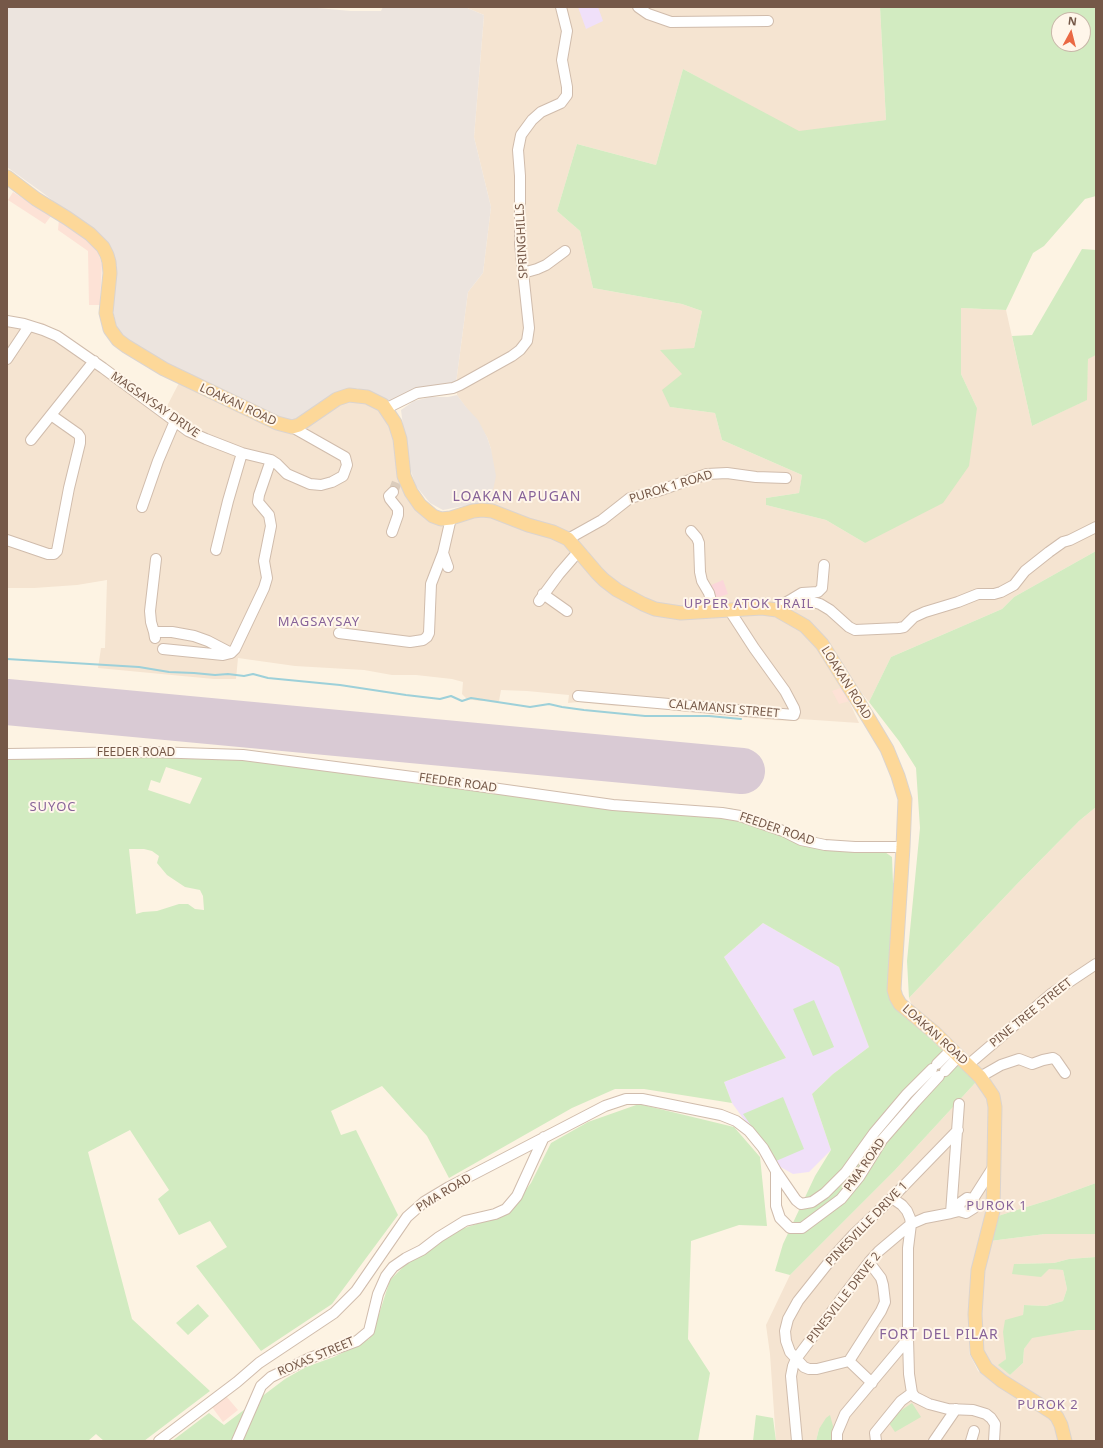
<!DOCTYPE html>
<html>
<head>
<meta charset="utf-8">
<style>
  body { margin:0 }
  #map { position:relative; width:1103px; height:1448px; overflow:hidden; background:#fdf3e3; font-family:"Noto Sans",sans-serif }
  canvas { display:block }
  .frame { position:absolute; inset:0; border:8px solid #755848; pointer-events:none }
  .north { position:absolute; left:1051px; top:12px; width:40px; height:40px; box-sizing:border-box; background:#fff6ea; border:1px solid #c8b7a9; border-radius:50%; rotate:7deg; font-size:11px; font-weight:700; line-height:16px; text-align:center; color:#755848 }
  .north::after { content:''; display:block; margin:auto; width:14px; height:18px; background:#ea6944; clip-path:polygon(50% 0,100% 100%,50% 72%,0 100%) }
</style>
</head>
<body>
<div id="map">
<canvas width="1103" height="1448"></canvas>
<div class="frame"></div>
<div class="north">N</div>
</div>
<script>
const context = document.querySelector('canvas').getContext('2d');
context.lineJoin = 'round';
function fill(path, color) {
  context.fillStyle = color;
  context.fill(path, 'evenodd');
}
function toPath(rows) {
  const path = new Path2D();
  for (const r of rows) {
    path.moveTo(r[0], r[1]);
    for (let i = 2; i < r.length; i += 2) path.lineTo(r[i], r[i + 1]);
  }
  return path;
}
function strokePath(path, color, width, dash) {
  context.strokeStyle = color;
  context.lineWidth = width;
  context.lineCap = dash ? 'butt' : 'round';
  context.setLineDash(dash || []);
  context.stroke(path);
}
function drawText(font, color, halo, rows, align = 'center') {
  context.font = font + ' "Noto Sans",sans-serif';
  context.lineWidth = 4;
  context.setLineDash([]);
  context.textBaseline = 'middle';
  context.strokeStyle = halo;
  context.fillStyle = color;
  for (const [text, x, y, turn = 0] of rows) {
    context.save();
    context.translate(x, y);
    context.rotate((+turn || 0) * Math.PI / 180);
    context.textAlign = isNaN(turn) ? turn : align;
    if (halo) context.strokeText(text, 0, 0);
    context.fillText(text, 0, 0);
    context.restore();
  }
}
const residential = toPath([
  [465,7,880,7,886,120,799,132,683,69,656,165,577,144,557,211,580,231,593,288,682,304,702,311,694,348,682,374,670,407,715,413,722,440,802,475,799,493,766,498,766,505,826,520,865,543,977,408,961,374,961,308,1006,310,1032,426,1086,400,1088,358,1096,355,1096,551,1014,597,1002,609,891,657,869,702,860,691,828,642,807,621,791,609,766,604,679,609,657,605,630,592,606,576,584,550,487,506,493,490,491,449,487,437,457,395,456,383,468,292,483,273,491,207,474,137,484,15],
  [7,317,43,323,71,339,165,410,180,381,276,426,331,409,349,400,359,400,377,407,390,420,396,458,429,517,487,514,559,539,649,610,765,613,798,623,830,659,859,723,800,719,791,721,772,720,686,712,647,707,616,706,579,702,568,703,569,695,527,691,501,690,499,701,480,701,467,699,462,694,463,682,452,679,416,675,392,675,364,670,295,666,238,658,236,679,214,679,98,668,101,648,105,648,107,580,77,585,34,588,7,588],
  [1096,807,1096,1183,1052,1199,998,1216,999,1096,978,1064,941,1029,914,1010,909,998,1017,884,1079,821],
  [976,1082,989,1096,989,1215,973,1262,969,1308,969,1353,978,1371,1050,1415,1060,1441,832,1441,819,1429,816,1441,776,1441,770,1354,766,1325,790,1275,895,1170],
  [1045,1234,1096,1234,1096,1257,1069,1259,1054,1263,1014,1264,1063,1270,1067,1289,1063,1301,1046,1306,1024,1305,1023,1315,1005,1346,1006,1359,999,1365,1010,1375,1023,1363,1024,1349,1032,1337,1079,1330,1096,1330,1096,1441,1068,1441,1065,1426,984,1359,978,1321,980,1285,990,1241]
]);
const commercial = toPath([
  [13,192,51,216,45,224,8,200],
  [59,219,96,247,102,264,100,305,89,305,88,251,58,230],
  [843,687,850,701,839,704,832,691],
  [226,1396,238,1410,223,1422,212,1407]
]);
const industrial = toPath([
  [7,7,306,7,351,11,381,11,383,7,465,7,484,15,474,137,491,207,483,273,468,292,456,383,391,402,357,388,330,397,298,420,284,420,141,351,128,342,117,328,112,307,117,266,101,238,43,193,7,167],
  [457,395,466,407,478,420,487,437,491,449,496,476,493,490,487,506,474,504,443,510,430,503,416,486,408,462,401,410,414,401,430,397,448,397]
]);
const education = toPath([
  [578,7,598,7,603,21,586,29],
  [763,923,839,967,869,1047,833,1074,812,1094,831,1150,809,1172,793,1174,777,1165,732,1103,724,1082,786,1058,724,957]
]);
const medical = toPath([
  [723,580,728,594,713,599,709,586]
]);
const green = toPath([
  [880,7,1096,7,1096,196,1085,199,1044,246,1033,253,1006,310,961,308,961,374,977,408,969,466,943,503,865,543,826,520,766,505,766,498,799,493,802,475,722,440,715,413,670,407,662,390,682,374,660,350,694,348,702,311,682,304,593,288,580,231,557,211,577,144,656,165,683,69,799,131,886,120],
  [1059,20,1083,20,1083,44,1059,44],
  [1082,249,1096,250,1096,355,1088,359,1087,400,1032,426,1012,336,1032,335],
  [1096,551,1096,807,1079,821,1017,884,909,998,907,961,920,828,916,768,899,741,869,702,891,657,1002,609,1014,597],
  [149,748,570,797,673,806,729,808,750,813,806,837,833,843,875,845,892,857,893,883,896,883,897,1007,976,1082,895,1170,790,1275,775,1271,783,1244,815,1176,831,1150,812,1094,833,1074,869,1047,839,967,763,923,724,957,786,1058,724,1082,732,1103,644,1089,615,1089,572,1108,449,1178,427,1136,382,1086,331,1111,341,1135,356,1130,398,1215,332,1304,261,1351,196,1266,227,1247,210,1221,179,1235,158,1199,169,1190,130,1130,88,1152,132,1319,210,1391,144,1441,104,1441,96,1434,88,1441,7,1441,7,749],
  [166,767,202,778,190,804,148,790,151,780,160,783],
  [129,849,144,849,152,851,159,856,157,863,167,875,185,887,200,890,203,896,204,910,195,909,188,904,179,904,157,911,143,912,136,914],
  [814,1000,834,1047,813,1056,793,1009],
  [783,1097,804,1149,776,1161,743,1114],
  [639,1104,734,1127,760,1157,767,1226,739,1225,691,1241,688,1339,710,1373,698,1441,172,1441,209,1413,224,1425,285,1379,306,1367,334,1357,369,1339,379,1314,390,1280,405,1265,459,1230,488,1220,511,1209,531,1183,551,1143,588,1122],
  [1096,1183,1096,1234,1045,1234,990,1241,998,1216,1052,1199],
  [1096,1257,1096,1330,1079,1330,1032,1338,1024,1349,1023,1363,1010,1375,998,1365,1006,1359,1003,1332,1005,1320,1023,1315,1024,1305,1046,1306,1063,1301,1067,1289,1063,1270,1049,1269,1041,1277,1012,1274,1014,1264,1054,1263,1069,1259],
  [198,1304,209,1316,188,1335,176,1323],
  [912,1403,921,1417,895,1432,887,1420],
  [756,1415,773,1418,776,1441,753,1441],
  [830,1415,833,1426,832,1441,816,1441,819,1429,826,1418]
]);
const stream = toPath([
  [7,659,139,667,169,672,194,673,215,675,228,674,244,676,253,674,268,678,340,685,406,695,440,699,451,696,462,701,471,698,530,707,549,704,562,707,584,710,645,716,709,716,741,719]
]);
const runway = toPath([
  [7,702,742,771]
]);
const minorTunnel = toPath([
  [393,492,397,482]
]);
const minor = toPath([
  [638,7,648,14,671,22,768,21],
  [523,273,537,269,546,265,565,251],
  [7,321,24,324,43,330,57,336,103,368,188,431,206,439,242,453,271,460,277,464,287,474,310,484,321,485,332,482,343,476,347,465,345,457,292,427],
  [7,359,29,326],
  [387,408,417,393,453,388,460,385,512,356,520,350,527,341,529,328,520,244,520,176,518,150,521,135,532,120,541,112,561,103,567,95,567,87,562,60,567,31,561,7],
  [31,440,94,361],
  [142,507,158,461,175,421],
  [691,531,697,538,699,543,700,572,702,581,709,593,714,612],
  [392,532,398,515,398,509,390,499,389,496,393,492],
  [568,539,602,520,630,498,658,491,707,474,727,473,756,477,786,478],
  [7,540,48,554,54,554,57,551,69,488,80,443,80,437,78,434,51,415],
  [216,550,228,501,242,453],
  [443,553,448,567],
  [543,594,567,611],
  [792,599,802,593,818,592,822,588,824,565],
  [539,601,559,574,578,552],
  [774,609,792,599,806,600,820,604,830,610,849,627,855,630,899,628,904,627,914,617,925,612,958,602,978,594,994,594,1001,592,1014,585,1025,571,1049,552,1063,542,1070,540,1096,527],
  [154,632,172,632,194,636,208,641,231,653],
  [339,633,410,642,423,640,427,637,429,633,431,584,443,553,451,518],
  [155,638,154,632,151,622,150,611,156,559],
  [163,649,223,655,231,653,235,649,264,588,267,578,264,561,271,526,269,515,258,502,259,495,271,460],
  [578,696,794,715,795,712,794,708,785,691,754,648,730,611],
  [7,754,150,752,243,755,428,779,613,805,722,813,740,816,783,831,801,840,825,845,855,847,903,847],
  [937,1064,952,1049],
  [968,1065,1051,994,1096,964],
  [945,1071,959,1056],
  [980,1077,1001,1065,1019,1059,1032,1064,1043,1060,1053,1058,1056,1060,1065,1073],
  [776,1171,776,1206,780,1218,790,1228,802,1228,841,1199,859,1177,882,1140,915,1102,939,1076],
  [892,1198,902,1205,907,1211,910,1218,911,1224,908,1248,908,1339,909,1374,912,1393,915,1397,929,1404,948,1409,973,1410,986,1414,991,1418,995,1424,994,1441],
  [959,1211,960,1203,967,1198,973,1199],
  [951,1213,959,1104],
  [869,1262,881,1278,883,1285,885,1302,881,1311,849,1361,817,1369,809,1369,804,1367,790,1352,786,1341,785,1331,788,1319,798,1301,833,1257,853,1235,892,1198,958,1130],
  [849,1361,872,1383],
  [159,1441,237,1382,259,1363,334,1313,356,1291,407,1217,424,1202,449,1187,605,1106,626,1099,642,1099,721,1115,736,1121,749,1131,763,1148,776,1171,787,1187,796,1200,801,1204,812,1202,825,1193,846,1172,874,1133,907,1094,932,1069],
  [237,1441,261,1386,271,1377,310,1358,357,1341,369,1331,378,1294,386,1276,393,1267,406,1258,422,1250,439,1237,465,1221,495,1214,506,1209,517,1196,544,1137],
  [797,1441,791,1376,793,1366,796,1359,869,1262,879,1251,911,1224,925,1218,951,1213,959,1211,966,1213,974,1208,973,1199,994,1166],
  [837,1441,837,1433,845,1414,908,1339],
  [876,1441,875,1433,901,1401,912,1393],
  [934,1441,956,1409],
  [971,1441,974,1431]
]);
const major = toPath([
  [7,177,36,199,67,218,90,234,103,247,107,255,109,262,110,273,106,313,110,329,118,340,126,346,164,369,277,423,292,427,299,425,337,399,349,395,367,397,383,405,395,423,400,439,404,476,411,492,420,505,433,516,441,519,451,518,473,511,482,510,492,511,528,525,553,532,568,539,597,573,604,580,617,590,643,604,655,609,681,613,762,608,777,610,805,626,822,644,869,719,887,749,898,776,905,799,903,847,895,972,894,990,896,997,900,1004,935,1033,980,1077,993,1096,995,1107,993,1211,978,1270,975,1314,977,1352,986,1368,1002,1381,1053,1413,1057,1417,1061,1425,1065,1441]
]);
const streetNames = [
  ["SPRINGHILLS",522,241,-93],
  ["MAGSAYSAY DRIVE",155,405,35],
  ["LOAKAN ROAD",238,405,25],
  ["PUROK 1 ROAD",671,487,-17],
  ["LOAKAN ROAD",846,683,58],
  ["CALAMANSI STREET",724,709,5],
  ["FEEDER ROAD",136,753],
  ["FEEDER ROAD",458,783,8],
  ["FEEDER ROAD",777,829,19],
  ["PINE TREE STREET",1031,1013,-39],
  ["LOAKAN ROAD",935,1035,42],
  ["PMA ROAD",865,1165,-55],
  ["PMA ROAD",444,1193,-31],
  ["PINESVILLE DRIVE 1",867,1224,-46],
  ["PINESVILLE DRIVE 2",844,1298,-52],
  ["ROXAS STREET",316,1357,-23]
];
const neighbourhoodNames = [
  ["UPPER ATOK TRAIL",749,604],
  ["MAGSAYSAY",319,622],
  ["SUYOC",53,807],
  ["PUROK 1",997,1206],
  ["PUROK 2",1048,1405]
];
const quarterNames = [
  ["LOAKAN APUGAN",517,497],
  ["FORT DEL PILAR",939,1335]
];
fill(residential, '#f5e4d1');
fill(commercial, '#fde2d6');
fill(industrial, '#ece4de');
fill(education, '#f0e0f9');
fill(medical, '#fbd6da');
fill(green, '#d2ebc1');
strokePath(stream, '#9dd0d9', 2);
strokePath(runway, '#d9cad4', 46);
strokePath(minorTunnel, '#dbccbc', 10, [10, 5]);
strokePath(minor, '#d0bcac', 12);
strokePath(major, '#dbd4cf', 15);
strokePath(minor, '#fff', 10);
strokePath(major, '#fdd899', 13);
drawText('12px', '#755848', '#fff6ea', streetNames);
context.letterSpacing = '1px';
drawText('13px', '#876399', '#fff6ea', neighbourhoodNames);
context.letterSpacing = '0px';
context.letterSpacing = '1px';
drawText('14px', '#876399', '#fff6ea', quarterNames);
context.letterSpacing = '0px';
</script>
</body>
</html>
